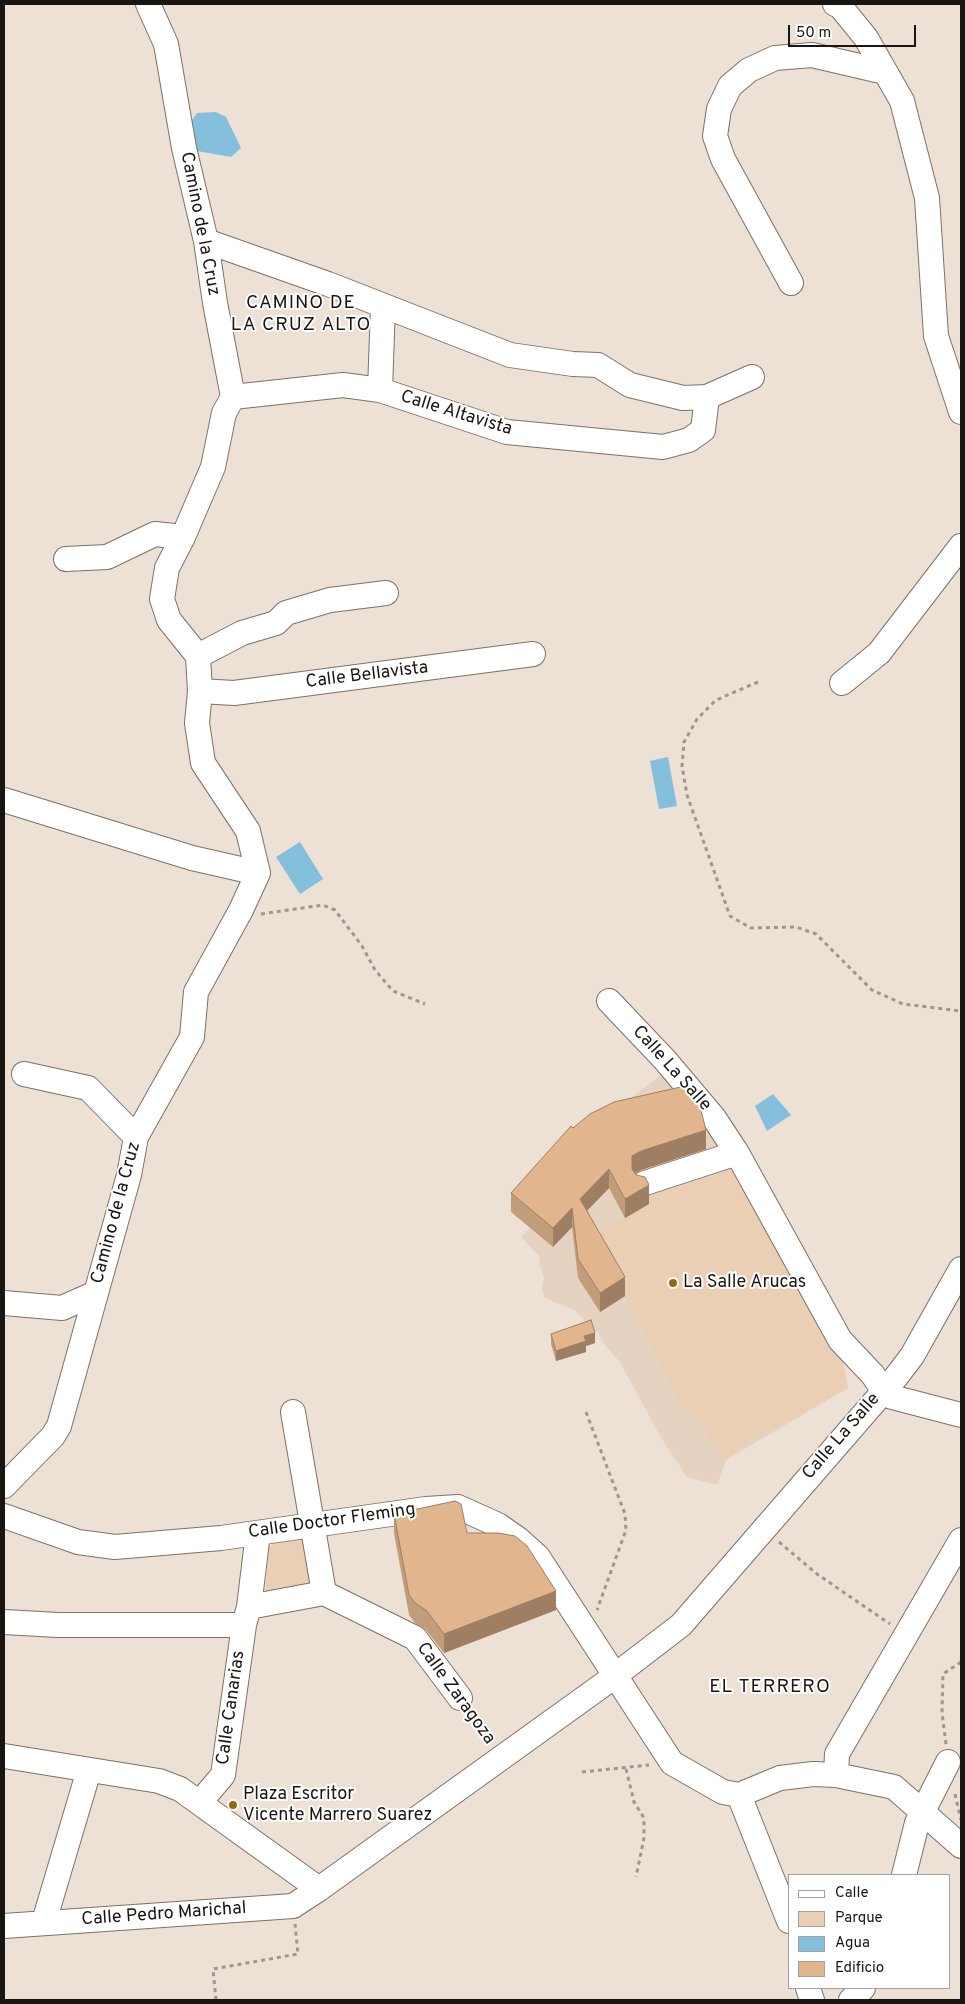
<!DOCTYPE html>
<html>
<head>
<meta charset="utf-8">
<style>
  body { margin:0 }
  #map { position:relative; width:965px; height:2004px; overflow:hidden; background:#ede0d4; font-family:Overpass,sans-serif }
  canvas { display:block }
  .frame { position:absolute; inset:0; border:5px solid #191511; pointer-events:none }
  .legend { position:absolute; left:788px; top:1874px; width:162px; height:115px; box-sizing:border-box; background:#fff; border:1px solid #a3a1a0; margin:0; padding:6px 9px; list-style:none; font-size:15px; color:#191511 }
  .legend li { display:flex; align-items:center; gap:10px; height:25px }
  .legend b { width:25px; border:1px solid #a3a1a0 }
  .scale { position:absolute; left:788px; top:25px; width:128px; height:22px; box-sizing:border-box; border:2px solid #191511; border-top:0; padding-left:6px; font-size:15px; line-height:18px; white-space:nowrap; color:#191511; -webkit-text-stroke:4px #fff; paint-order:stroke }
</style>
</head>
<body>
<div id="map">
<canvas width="965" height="2004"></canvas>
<div class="frame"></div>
<ul class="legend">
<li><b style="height:6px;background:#fff"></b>Calle</li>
<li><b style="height:14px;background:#ebcfb5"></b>Parque</li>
<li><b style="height:14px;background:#84bfdb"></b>Agua</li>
<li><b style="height:14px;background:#e1b68e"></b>Edificio</li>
</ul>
<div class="scale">50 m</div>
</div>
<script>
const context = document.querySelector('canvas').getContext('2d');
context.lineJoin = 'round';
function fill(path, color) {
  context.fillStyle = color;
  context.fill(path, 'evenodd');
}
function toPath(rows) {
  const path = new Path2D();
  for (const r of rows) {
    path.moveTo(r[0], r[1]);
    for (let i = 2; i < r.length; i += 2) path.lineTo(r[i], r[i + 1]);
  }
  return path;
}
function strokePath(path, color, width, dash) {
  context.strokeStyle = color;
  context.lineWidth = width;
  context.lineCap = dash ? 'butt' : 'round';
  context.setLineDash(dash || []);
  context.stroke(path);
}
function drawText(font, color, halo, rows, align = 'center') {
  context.font = font + ' Overpass,sans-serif';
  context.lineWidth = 4;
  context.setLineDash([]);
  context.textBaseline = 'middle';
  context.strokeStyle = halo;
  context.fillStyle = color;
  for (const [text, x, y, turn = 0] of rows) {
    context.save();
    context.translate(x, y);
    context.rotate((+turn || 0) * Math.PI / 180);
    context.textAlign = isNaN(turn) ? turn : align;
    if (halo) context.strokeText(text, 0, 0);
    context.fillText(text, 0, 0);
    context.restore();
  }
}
const built = toPath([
  [666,1072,735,1160,848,1388,726,1460,717,1485,687,1477,660,1436,620,1362,603,1343,598,1332,591,1330,582,1317,574,1310,545,1298,542,1290,544,1277,539,1264,540,1257,521,1237,530,1228,510,1208,556,1152]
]);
const green = toPath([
  [736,1164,842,1353,848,1388,743,1445,726,1460,690,1411,685,1412,625,1296,590,1237,649,1204,646,1197],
  [303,1535,316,1581,308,1592,265,1595,269,1548,277,1541]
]);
const water = toPath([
  [216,112,226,117,241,148,231,157,197,151,192,120,197,113],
  [668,757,677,806,659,809,650,761],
  [300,842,323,879,300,894,276,857],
  [773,1094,791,1115,767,1131,755,1106]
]);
const path = toPath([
  [758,682,716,700,697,719,684,742,682,766,687,795,730,916,751,928,796,927,816,934,872,990,903,1004,961,1011],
  [261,914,323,905,335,910,362,946,375,970,393,991,425,1004],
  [586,1412,625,1514,626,1530,597,1610],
  [779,1542,817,1574,890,1624],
  [471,1714,490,1742],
  [946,1744,942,1713,943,1674,961,1662],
  [626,1769,634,1802,644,1818,644,1838,636,1877],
  [582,1772,649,1765],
  [955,1794,961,1820],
  [216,2000,213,1969,298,1954,295,1924]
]);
const minor = toPath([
  [835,4,840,6,866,38,902,101,927,198,936,336,961,412],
  [206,241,328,284,510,355,573,364,598,365,630,385,683,398,707,397,752,377],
  [791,283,723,159,715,136,719,109,730,86,749,70,775,58,812,55,885,72],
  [380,390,383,306],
  [233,397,343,385,380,390,507,432,663,447,689,440,703,430,707,397],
  [66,559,107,557,155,534,183,537],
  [198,656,242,633,276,623,286,613,330,600,386,593],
  [842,683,879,653,961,546],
  [200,691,234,693,533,654],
  [4,800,192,858,258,873],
  [609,1001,665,1060,714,1118,737,1153,840,1340,873,1375,883,1390,892,1397,961,1415],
  [24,1074,88,1088,136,1137],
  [645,1183,737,1153],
  [4,1303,62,1308,96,1293],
  [293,1412,324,1593],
  [4,1486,53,1436,59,1426,129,1175,136,1137,192,1037,196,992,241,910,258,873,248,831,203,763,197,723,200,691,198,656,169,620,162,599,167,568,183,537,213,467,224,413,233,397,215,303,206,241,184,148,166,44,148,4],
  [4,1516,78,1542,115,1547,221,1538,426,1509,458,1507,498,1525,518,1539,538,1557,672,1763,723,1792,739,1795],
  [324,1593,415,1638,460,1698],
  [249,1607,324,1593],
  [4,1622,58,1625,244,1625],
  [4,1756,159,1781,180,1789,319,1889],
  [836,1775,837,1754,961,1540],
  [739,1795,780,1778,813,1774,836,1775,894,1787,961,1846],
  [739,1795,789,1921],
  [200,1802,223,1775,244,1625,249,1607,258,1533],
  [904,1875,917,1823,948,1762],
  [47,1923,46,1915,89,1770],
  [4,1926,293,1906,319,1889,604,1684,681,1625,896,1377,912,1356,961,1269],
  [808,1988,812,2000],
  [851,2000,863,1988]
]);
const wall = toPath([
  [573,1128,706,1149,641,1170,635,1173,649,1204,625,1218,609,1188,587,1211,625,1296,600,1312,578,1278,572,1227,553,1247,511,1212,511,1193],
  [551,1334,595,1343,586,1346,586,1352,556,1361,551,1344],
  [394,1514,467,1533,556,1610,444,1653,426,1630,415,1623,409,1615,394,1533]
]);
const shadedWall = toPath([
  [706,1130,706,1149,641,1170,632,1175,632,1156,641,1151],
  [609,1169,609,1188,580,1218,580,1199],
  [649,1185,649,1204,625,1218,625,1199],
  [572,1208,572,1227,553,1247,553,1228],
  [625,1277,625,1296,600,1312,600,1293],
  [595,1333,595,1343,586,1346,586,1352,556,1361,556,1351,584,1336],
  [556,1591,556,1610,444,1653,444,1634]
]);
const building = toPath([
  [685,1086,699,1103,706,1130,641,1151,632,1156,632,1169,636,1175,645,1177,649,1185,625,1199,609,1169,580,1199,625,1277,600,1293,578,1259,572,1208,553,1228,511,1193,571,1126,573,1128,590,1114,614,1102,685,1086],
  [591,1320,595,1333,584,1336,586,1341,556,1351,551,1334,591,1320],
  [455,1501,461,1504,467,1533,498,1533,515,1536,527,1546,556,1591,444,1634,426,1610,415,1603,409,1595,394,1514,455,1501]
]);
const markers = [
  [673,1283,5,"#8f6c11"],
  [233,1805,5,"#8f6c11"]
];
const streetNames = [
  ["Camino de la Cruz",199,224,79],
  ["Calle Altavista",456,414,17],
  ["Calle Bellavista",367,676,-7],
  ["Calle La Salle",671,1069,48],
  ["Camino de la Cruz",117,1213,-75],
  ["Calle La Salle",842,1437,-49],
  ["Calle Doctor Fleming",332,1522,-8],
  ["Calle Zaragoza",455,1694,54],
  ["Calle Canarias",232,1708,-82],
  ["Calle Pedro Marichal",164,1915,-4]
];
const poiNames = [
  ["La Salle Arucas",683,1283],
  ["Plaza Escritor",243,1795],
  ["Vicente Marrero Suarez",243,1816]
];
const neighbourhoodNames = [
  ["CAMINO DE",301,304],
  ["LA CRUZ ALTO",301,326],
  ["EL TERRERO",770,1688]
];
fill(built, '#e5d2c1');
fill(green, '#ebcfb5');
fill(water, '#84bfdb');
strokePath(minor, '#7d7166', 26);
strokePath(path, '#a0968d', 3, [4, 4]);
strokePath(minor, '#fff', 24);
fill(wall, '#c29d7a');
fill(shadedWall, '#9e7f63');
fill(building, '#e1b68e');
strokePath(building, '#9e7f63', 1);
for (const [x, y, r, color] of markers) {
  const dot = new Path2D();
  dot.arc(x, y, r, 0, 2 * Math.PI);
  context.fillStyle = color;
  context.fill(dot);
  strokePath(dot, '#fff', 2);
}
drawText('18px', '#191511', '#fff', streetNames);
drawText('18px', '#191511', '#fff', poiNames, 'left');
context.letterSpacing = '1px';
drawText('19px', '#191511', '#fff', neighbourhoodNames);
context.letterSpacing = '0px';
</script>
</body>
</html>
